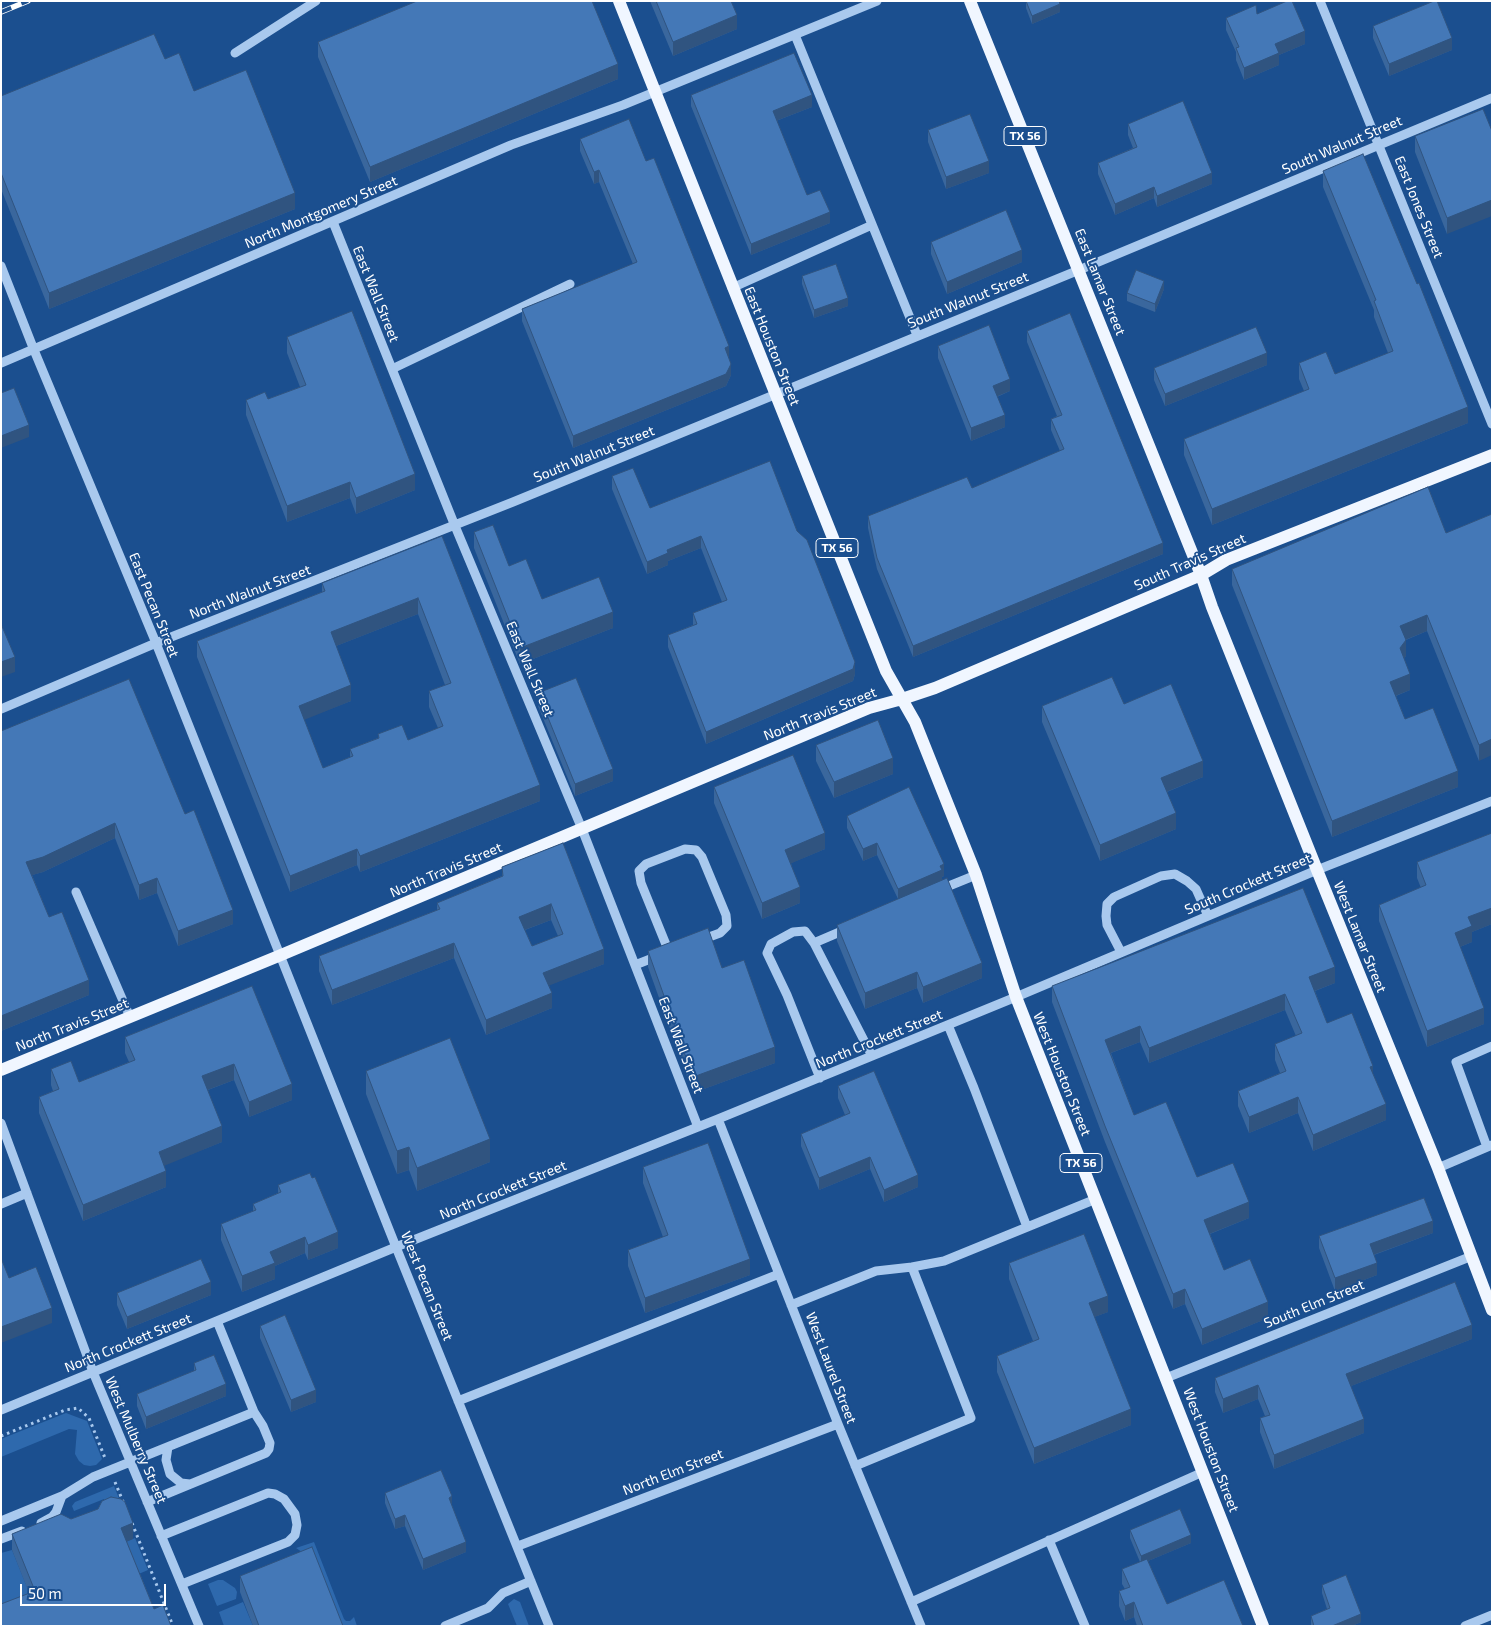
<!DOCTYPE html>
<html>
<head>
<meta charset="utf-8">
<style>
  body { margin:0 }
  #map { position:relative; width:1493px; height:1627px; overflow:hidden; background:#1b4f8f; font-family:"Exo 2",sans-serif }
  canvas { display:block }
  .frame { position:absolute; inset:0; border:2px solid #fff; pointer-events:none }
  .scale { position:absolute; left:20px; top:1584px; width:146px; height:22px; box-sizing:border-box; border:2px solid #fff; border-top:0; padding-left:6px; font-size:15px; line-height:18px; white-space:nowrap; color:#fff; -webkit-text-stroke:4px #1b4f8f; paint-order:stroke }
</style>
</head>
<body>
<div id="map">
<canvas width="1493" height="1627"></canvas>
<div class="frame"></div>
<div class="scale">50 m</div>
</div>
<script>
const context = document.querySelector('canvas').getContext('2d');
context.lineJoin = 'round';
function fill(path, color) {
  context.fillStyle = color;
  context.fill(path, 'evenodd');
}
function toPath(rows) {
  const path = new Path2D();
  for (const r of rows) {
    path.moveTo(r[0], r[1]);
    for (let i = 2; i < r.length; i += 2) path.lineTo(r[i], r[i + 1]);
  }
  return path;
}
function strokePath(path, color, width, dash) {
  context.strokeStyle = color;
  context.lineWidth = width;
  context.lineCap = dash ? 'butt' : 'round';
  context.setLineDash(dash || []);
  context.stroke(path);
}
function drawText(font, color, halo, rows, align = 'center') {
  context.font = font + ' "Exo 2",sans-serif';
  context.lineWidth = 4;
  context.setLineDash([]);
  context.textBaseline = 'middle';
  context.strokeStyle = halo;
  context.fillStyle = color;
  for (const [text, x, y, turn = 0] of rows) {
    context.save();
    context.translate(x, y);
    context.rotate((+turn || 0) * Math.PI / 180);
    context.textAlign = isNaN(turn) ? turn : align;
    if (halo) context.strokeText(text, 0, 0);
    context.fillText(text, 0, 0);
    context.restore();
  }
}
const green = toPath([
  [66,1413,87,1421,102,1459,96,1465,90,1466,84,1465,79,1461,75,1454,77,1430,69,1429,1,1457,1,1439],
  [114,1486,120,1501,107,1506,104,1499,74,1511,72,1506,75,1502],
  [135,1538,148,1570,134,1576,121,1544],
  [314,1542,344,1619,346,1621,350,1621,354,1617,357,1626,337,1626,311,1558,296,1548],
  [12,1550,35,1607,1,1620,1,1553],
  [218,1580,223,1580,235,1588,237,1592,236,1599,217,1606,208,1584],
  [514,1599,520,1602,529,1626,517,1626,508,1604],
  [243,1602,253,1626,224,1626,219,1612]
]);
const path = toPath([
  [1,1436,65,1410,78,1408,89,1418,105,1458],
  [115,1482,124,1504],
  [132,1523,173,1626]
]);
const minor = toPath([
  [1320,1,1492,424],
  [795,35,917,335],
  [235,53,316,1],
  [333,222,455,526,582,829,698,1127],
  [1,266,34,350,156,643,396,1247,549,1626],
  [732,288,872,225],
  [1,363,511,145,623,105,877,1],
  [392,369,570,284],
  [1,709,156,643,513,502,1079,270,1492,98],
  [939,890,976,875],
  [76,892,130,1017],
  [814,943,849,928],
  [669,952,641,883,639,871,646,864,685,849,696,850,702,857,726,915,727,926,720,933,701,940],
  [1121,952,1107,925,1106,916,1107,904,1114,897,1161,876,1175,874,1187,881,1196,889,1208,916],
  [635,965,658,956],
  [948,1025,974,1088,1027,1227],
  [820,1078,787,995,767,953,771,944,793,932,805,931,814,943,872,1056],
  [718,1119,838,1424,921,1626],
  [1,1123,93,1372,199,1626],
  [1487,1147,1456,1062,1492,1046],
  [1438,1168,1492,1145],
  [1,1204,27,1193],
  [912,1267,944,1261,1096,1199],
  [791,1305,876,1271,912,1267,971,1418,855,1466],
  [1166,1378,1472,1256],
  [458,1401,779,1274],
  [1,1410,396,1247,718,1119,1016,997,1317,870,1492,801],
  [168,1447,166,1460,170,1474,181,1483,190,1484],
  [147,1502,266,1453,269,1449,270,1443,263,1426,254,1412,217,1321],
  [1,1521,62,1496,93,1477,254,1412],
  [41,1523,52,1517,56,1512,62,1496],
  [161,1536,268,1493,275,1494,284,1499,295,1514,297,1525,295,1535,288,1542,182,1584],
  [1,1539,22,1531],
  [1049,1540,1085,1626],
  [518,1546,838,1424],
  [911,1602,1203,1472],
  [445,1626,488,1608,503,1593,531,1581],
  [1465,1626,1492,1615]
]);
const major = toPath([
  [619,1,886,671,915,722,976,875,1016,997,1263,1626],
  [970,1,1201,575,1212,607,1317,870,1438,1168,1492,1310],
  [1,1070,281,955,869,708,902,699,935,688,1201,575,1226,560,1492,455]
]);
const rail = toPath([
  [1,12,28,1]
]);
const wall = toPath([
  [650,1,731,1,737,29,673,56],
  [1026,1,1059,1,1060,12,1032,24,1026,8],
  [1257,14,1305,44,1279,55,1279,65,1244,80,1236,60,1236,52,1226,30,1226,18],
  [1373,26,1452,50,1389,76,1373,38],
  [318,42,618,79,370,182,318,57],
  [165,59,194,91,295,209,49,309,1,189,1,96],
  [691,95,812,107,776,121,807,195,830,223,751,255,691,106],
  [1128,124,1212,184,1157,207,1154,198,1115,215,1098,174,1098,163,1133,148,1128,135],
  [928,130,989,173,946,189,928,142],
  [1492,131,1447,234,1415,152,1415,136],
  [580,139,646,161,729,357,729,358,731,375,726,386,573,448,522,321,522,309,633,264,599,182,594,184,580,151],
  [1323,171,1468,423,1212,525,1184,455,1184,439,1304,391,1299,379,1299,363,1335,374,1388,353,1374,317,1374,310,1323,187],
  [931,242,1022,262,947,294,931,254],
  [802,276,848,306,814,318,802,284],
  [1164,289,1155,312,1127,301,1127,293],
  [1027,331,1163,554,913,657,877,569,868,528,868,516,972,488,1060,451,1051,430,1051,419,1057,416,1027,342],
  [287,337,415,490,356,514,350,498,287,522,246,415,246,400,268,399,300,387,287,353],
  [938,346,1010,391,997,397,1005,427,971,441,938,358],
  [1267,365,1165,406,1154,380,1154,368],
  [612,476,650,508,797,531,855,674,853,681,706,744,668,647,668,635,693,625,693,613,722,602,701,548,668,561,668,565,647,574,612,489],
  [1492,514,1479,761,1427,631,1406,640,1406,656,1404,658,1410,690,1396,696,1405,719,1458,787,1332,837,1232,585,1232,569,1446,533],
  [474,532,542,599,613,628,520,664,474,548],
  [442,536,540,801,360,872,357,865,290,892,197,657,197,641,322,592,322,583],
  [418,614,445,685,429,691,429,707,438,728,408,740,378,734,378,738,350,749,350,757,323,768,304,719,351,701,336,646],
  [538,693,613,781,575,796,538,706],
  [1124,704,1203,777,1167,792,1176,829,1100,861,1042,722,1042,706],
  [1,731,185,814,233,924,178,946,157,893,139,900,115,838,43,872,32,875,49,917,89,995,1,1031],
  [816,745,893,774,834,798,816,761],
  [714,787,825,849,791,863,800,903,762,919,714,803],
  [847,816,944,876,942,877,942,880,982,978,923,1003,917,988,865,1009,837,941,837,925,898,899,877,855,863,861,847,828],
  [1492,833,1492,924,1472,932,1472,942,1460,947,1484,1024,1427,1047,1379,921,1379,905,1421,888,1417,878,1417,862],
  [563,843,604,964,549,985,552,1008,486,1035,454,958,332,1005,319,971,319,956,437,910,437,903,502,876,502,867],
  [551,920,558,936,532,946,525,930],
  [648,951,775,1063,693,1093,648,967],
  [1335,983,1315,991,1327,1023,1373,1074,1386,1120,1313,1151,1298,1113,1249,1133,1238,1106,1238,1091,1280,1073,1275,1060,1275,1044,1296,1036,1285,1010,1149,1063,1140,1042,1111,1053,1134,1115,1197,1177,1249,1218,1210,1234,1224,1270,1268,1318,1202,1345,1185,1304,1173,1309,1105,1142,1052,1002,1052,986],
  [252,986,292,1100,249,1117,234,1080,208,1090,222,1142,164,1165,166,1187,83,1221,39,1113,39,1097,53,1091,51,1085,51,1069,79,1082,129,1062,125,1053,125,1037],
  [366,1071,490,1162,417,1191,409,1170,397,1174,366,1094],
  [838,1086,918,1187,884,1202,870,1169,819,1190,801,1146,801,1134,845,1115,838,1098],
  [643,1167,750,1275,645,1313,628,1266,628,1250,663,1237,643,1183],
  [278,1185,338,1248,308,1260,305,1253,275,1266,275,1279,242,1292,221,1240,221,1224,253,1211,253,1204,278,1193],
  [1433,1233,1374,1255,1377,1275,1335,1291,1319,1248,1319,1236],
  [1009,1263,1108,1312,1094,1317,1131,1425,1034,1464,997,1372,997,1356,1033,1341,1009,1279],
  [117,1293,211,1295,127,1329,117,1305],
  [260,1326,316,1402,291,1412,260,1338],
  [1472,1339,1351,1386,1364,1433,1274,1469,1260,1432,1260,1418,1265,1416,1258,1399,1223,1413,1215,1392,1215,1378],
  [194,1363,226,1396,146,1429,137,1406,137,1394,194,1371],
  [385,1493,466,1552,423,1570,405,1526,395,1529,385,1503],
  [98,1509,133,1539,127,1541,154,1609,171,1626,29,1593,12,1550,12,1534,71,1519],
  [1130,1530,1191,1543,1148,1561,1167,1604,1243,1626,1137,1626,1134,1617,1125,1621,1119,1606,1119,1591,1125,1589,1122,1584,1122,1569,1140,1562,1130,1538],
  [240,1576,343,1626,253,1626,240,1592],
  [1322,1585,1361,1622,1352,1626,1311,1626,1311,1616,1327,1609,1322,1593]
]);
const shadedWall = toPath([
  [1060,4,1060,12,1032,24,1032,16],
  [737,15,737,29,673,56,673,42],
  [1305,31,1305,44,1279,55,1279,65,1244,80,1244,68,1275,44],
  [1452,38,1452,50,1389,76,1389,64],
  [618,64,618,79,370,182,370,167],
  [812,95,812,107,773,122,773,111],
  [989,161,989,173,946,189,946,177],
  [599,170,599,182,594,184,594,172],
  [1212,173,1212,184,1157,207,1157,196],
  [1154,187,1154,198,1115,215,1115,204],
  [295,193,295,209,49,309,49,293],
  [1492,200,1492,216,1447,234,1447,218],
  [830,212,830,223,751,255,751,244],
  [1022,250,1022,262,947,294,947,282],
  [1164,281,1164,289,1155,312,1155,304],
  [848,298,848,306,814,318,814,310],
  [729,346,729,357,725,359,725,348],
  [1267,353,1267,365,1165,406,1165,394],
  [731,364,731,375,726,386,573,448,573,436],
  [1010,379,1010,391,993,398,993,386],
  [1468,407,1468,423,1212,525,1212,509],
  [1005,415,1005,427,971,441,971,428],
  [29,425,29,437,1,448,1,436],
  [415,474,415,490,356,514,356,498],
  [350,482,350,498,287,522,287,506],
  [701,536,701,548,668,561,668,565,647,574,647,562,667,550],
  [1163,543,1163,554,913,657,913,646],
  [418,598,418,614,331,648,331,632],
  [613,612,613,628,520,664,520,648],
  [1427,615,1427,631,1400,642,1400,626],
  [1406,640,1406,656,1400,664,1400,648],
  [15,657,15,672,1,677,1,662],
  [855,662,855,674,853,681,706,744,706,732],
  [1410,674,1410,690,1390,698,1390,682],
  [351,685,351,701,299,722,299,706],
  [1492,739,1492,755,1479,761,1479,745],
  [893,758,893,774,834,798,834,782],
  [1203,761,1203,777,1161,794,1161,778],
  [613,769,613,781,575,796,575,784],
  [1458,771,1458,787,1332,837,1332,821],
  [540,785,540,801,360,872,360,856],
  [1176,813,1176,829,1100,861,1100,845],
  [115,823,115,838,43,872,26,877,26,862],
  [825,833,825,849,785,866,785,850],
  [877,843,877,855,863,861,863,849],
  [357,849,357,865,290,892,290,876],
  [944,864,944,876,942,877,942,882,898,901,898,889],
  [157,878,157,893,139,900,139,885],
  [800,887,800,903,762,919,762,903],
  [551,904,551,920,519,932,519,917],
  [1492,908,1492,924,1472,932,1472,942,1455,949,1455,933,1468,917],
  [233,910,233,924,178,946,178,931],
  [454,943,454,958,332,1005,332,990],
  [604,949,604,964,543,988,543,973],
  [982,963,982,978,923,1003,923,987],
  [1335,967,1335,983,1309,993,1309,977],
  [917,972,917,988,865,1009,865,993],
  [89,980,89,995,1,1031,1,1016],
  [552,993,552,1008,486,1035,486,1020],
  [1285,994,1285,1010,1149,1063,1149,1048],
  [1484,1008,1484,1024,1427,1047,1427,1031],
  [1140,1026,1140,1042,1105,1055,1105,1040],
  [775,1047,775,1063,693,1093,693,1077],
  [234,1064,234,1080,202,1092,202,1076],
  [1373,1066,1373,1082,1370,1067],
  [292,1084,292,1100,249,1117,249,1102],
  [1298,1097,1298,1113,1249,1133,1249,1117],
  [1386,1104,1386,1120,1313,1151,1313,1135],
  [222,1126,222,1142,159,1168,159,1152],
  [490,1139,490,1162,417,1191,417,1168],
  [409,1147,409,1170,397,1174,397,1151],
  [870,1157,870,1169,819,1190,819,1178],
  [166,1171,166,1187,83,1221,83,1205],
  [918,1175,918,1187,884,1202,884,1190],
  [1249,1202,1249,1218,1204,1236,1204,1220],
  [1433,1221,1433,1233,1370,1256,1370,1244],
  [338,1232,338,1248,308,1260,308,1245],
  [305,1237,305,1253,275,1266,275,1279,242,1292,242,1276,270,1252],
  [750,1259,750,1275,645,1313,645,1298],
  [1377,1263,1377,1275,1335,1291,1335,1278],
  [211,1282,211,1295,127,1329,127,1317],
  [1185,1289,1185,1304,1173,1309,1173,1294],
  [1108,1296,1108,1312,1089,1319,1089,1303],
  [1268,1302,1268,1318,1202,1345,1202,1329],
  [52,1308,52,1323,1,1343,1,1327],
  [1472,1325,1472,1339,1346,1388,1346,1374],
  [226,1384,226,1396,146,1429,146,1417],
  [1258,1385,1258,1399,1223,1413,1223,1399],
  [316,1390,316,1402,291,1412,291,1400],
  [1131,1409,1131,1425,1034,1464,1034,1448],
  [1364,1419,1364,1433,1274,1469,1274,1455],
  [452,1496,452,1507,449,1498],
  [405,1515,405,1526,395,1529,395,1519],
  [133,1523,133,1539,121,1544,121,1528],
  [1191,1535,1191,1543,1141,1564,1141,1556],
  [466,1542,466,1552,423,1570,423,1559],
  [1134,1602,1134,1617,1125,1621,1125,1606],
  [1361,1614,1361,1622,1352,1626,1332,1626]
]);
const building = toPath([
  [417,1,592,1,618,64,370,167,318,42,417,1],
  [656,1,731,1,737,15,673,42,656,1],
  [1026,1,1059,1,1060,4,1032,16,1026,1],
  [1287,1,1292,1,1305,31,1275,44,1279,53,1244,68,1236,48,1239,47,1226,18,1256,5,1257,14,1287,1],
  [1434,1,1437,1,1452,38,1389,64,1373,26,1434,1],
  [154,34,165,59,179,53,194,91,246,70,295,193,49,293,1,173,1,96,154,34],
  [794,53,812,95,773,111,807,195,820,190,830,212,751,244,691,95,794,53],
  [1183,101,1212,173,1157,196,1154,187,1115,204,1098,163,1137,147,1128,124,1183,101],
  [1483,109,1492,131,1492,200,1447,218,1415,136,1483,109],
  [970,114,989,161,946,177,928,130,970,114],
  [629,119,646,161,654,158,729,346,725,348,731,364,726,374,573,436,522,309,637,262,599,170,594,172,580,139,629,119],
  [1363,154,1417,284,1419,283,1468,407,1212,509,1184,439,1309,389,1299,363,1326,352,1335,374,1393,351,1374,301,1376,300,1323,171,1363,154],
  [1006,210,1022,250,947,282,931,242,1006,210],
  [836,264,848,298,814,310,802,276,836,264],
  [1136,270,1164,281,1155,304,1127,293,1136,270],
  [352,311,415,474,356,498,350,482,287,506,246,400,265,392,268,399,306,385,287,337,352,311],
  [1070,313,1163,543,913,646,877,558,868,516,967,477,972,488,1064,449,1051,419,1062,415,1027,331,1070,313],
  [989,325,1010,379,993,386,1005,415,971,428,938,346,989,325],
  [1256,327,1267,353,1165,394,1154,368,1256,327],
  [14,388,29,425,1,436,1,393,14,388],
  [770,461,797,531,807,540,855,662,853,669,706,732,668,635,697,624,693,613,727,600,701,536,667,550,668,553,647,562,612,476,633,468,650,508,770,461],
  [1428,487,1446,533,1492,514,1492,739,1479,745,1427,615,1400,626,1406,640,1400,648,1410,674,1390,682,1405,719,1433,708,1458,771,1332,821,1232,569,1428,487],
  [493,525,509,566,526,559,542,599,599,577,613,612,520,648,474,532,493,525],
  [442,536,540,785,360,856,357,849,290,876,197,641,325,591,322,583,442,536],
  [418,598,451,683,429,691,443,726,408,740,402,725,378,734,379,738,350,749,353,756,323,768,299,706,351,685,331,632,418,598],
  [1,624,15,657,1,662,1,624],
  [1112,677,1124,704,1171,684,1203,761,1161,778,1176,813,1100,845,1042,706,1112,677],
  [576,678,613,769,575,784,538,693,576,678],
  [129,679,185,814,194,810,233,910,178,931,157,878,139,885,115,823,43,857,26,862,49,917,62,912,89,980,1,1016,1,731,129,679],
  [878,720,893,758,834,782,816,745,878,720],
  [793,755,825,833,785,850,800,887,762,903,714,787,793,755],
  [909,787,944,864,940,866,942,870,898,889,877,843,863,849,847,816,909,787],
  [1492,833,1492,908,1468,917,1472,926,1455,933,1484,1008,1427,1031,1379,905,1426,885,1417,862,1492,833],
  [563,843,604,949,543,973,552,993,486,1020,454,943,332,990,319,956,440,909,437,903,503,876,502,867,563,843],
  [551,904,563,934,532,946,519,917,551,904],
  [947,878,982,963,923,987,917,972,865,993,837,925,947,878],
  [1303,888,1335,967,1309,977,1327,1023,1352,1013,1373,1066,1370,1067,1386,1104,1313,1135,1298,1097,1249,1117,1238,1091,1286,1071,1275,1044,1302,1033,1285,994,1149,1048,1140,1026,1105,1040,1134,1115,1166,1102,1197,1177,1233,1163,1249,1202,1204,1220,1224,1270,1250,1259,1268,1302,1202,1329,1185,1289,1173,1294,1105,1126,1052,986,1303,888],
  [708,928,722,968,744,960,775,1047,693,1077,648,951,708,928],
  [252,986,292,1084,249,1102,234,1064,202,1076,222,1126,159,1152,166,1171,83,1205,39,1097,59,1089,51,1069,71,1061,79,1082,135,1060,125,1037,252,986],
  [450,1038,490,1139,417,1168,409,1147,397,1151,366,1071,450,1038],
  [874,1071,918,1175,884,1190,870,1157,819,1178,801,1134,850,1113,838,1086,874,1071],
  [708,1143,750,1259,645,1298,628,1250,668,1235,643,1167,708,1143],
  [310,1173,312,1178,315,1177,338,1232,308,1245,305,1237,270,1252,275,1263,242,1276,221,1224,256,1210,253,1204,281,1192,278,1185,310,1173],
  [1424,1198,1433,1221,1370,1244,1377,1263,1335,1278,1319,1236,1424,1198],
  [1084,1234,1108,1296,1089,1303,1131,1409,1034,1448,997,1356,1039,1339,1009,1263,1084,1234],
  [1,1258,9,1278,36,1267,52,1308,1,1327,1,1258],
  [201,1259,211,1282,127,1317,117,1293,201,1259],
  [1455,1282,1472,1325,1346,1374,1364,1419,1274,1455,1260,1418,1270,1415,1258,1385,1223,1399,1215,1378,1455,1282],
  [285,1315,316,1390,291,1400,260,1326,285,1315],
  [214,1355,226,1384,146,1417,137,1394,196,1370,194,1363,214,1355],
  [441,1470,452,1496,449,1498,466,1542,423,1559,405,1515,395,1519,385,1493,441,1470],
  [111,1497,121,1499,125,1502,133,1523,121,1528,154,1609,163,1605,171,1626,1,1626,1,1604,35,1591,12,1534,61,1514,71,1519,98,1509,102,1501,111,1497],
  [1180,1509,1191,1535,1141,1556,1130,1530,1180,1509],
  [312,1547,343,1626,259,1626,240,1576,312,1547],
  [1147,1559,1167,1604,1224,1580,1243,1626,1143,1626,1134,1602,1125,1606,1119,1591,1130,1587,1122,1569,1147,1559],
  [1346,1575,1361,1614,1332,1626,1314,1626,1311,1616,1330,1608,1322,1585,1346,1575]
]);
const shields = [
  [1025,136,42],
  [837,548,42],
  [1081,1163,42]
];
const shieldNames = [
  ["TX 56",1025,136],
  ["TX 56",837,548],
  ["TX 56",1081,1163]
];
const streetNames = [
  ["South Walnut Street",1342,145,-23],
  ["East Jones Street",1419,207,68],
  ["North Montgomery Street",321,212,-23],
  ["East Lamar Street",1100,282,68],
  ["East Wall Street",376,294,68],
  ["South Walnut Street",968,300,-22],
  ["East Houston Street",772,346,68],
  ["South Walnut Street",594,454,-22],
  ["South Travis Street",1190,562,-24],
  ["North Walnut Street",250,592,-21],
  ["East Pecan Street",154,605,68],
  ["East Wall Street",530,669,67],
  ["North Travis Street",820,714,-22],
  ["North Travis Street",446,870,-23],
  ["South Crockett Street",1248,884,-23],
  ["West Lamar Street",1360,937,68],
  ["North Travis Street",72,1025,-22],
  ["North Crockett Street",879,1039,-22],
  ["East Wall Street",681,1045,69],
  ["West Houston Street",1062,1074,68],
  ["North Crockett Street",503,1190,-22],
  ["West Pecan Street",427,1286,68],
  ["South Elm Street",1314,1304,-22],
  ["North Crockett Street",128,1343,-22],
  ["West Laurel Street",831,1368,69],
  ["West Mulberry Street",136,1440,67],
  ["West Houston Street",1211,1450,69],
  ["North Elm Street",673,1472,-21]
];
fill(green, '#2e69ad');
strokePath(path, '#a9c9ee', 3, [2.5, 4]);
strokePath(minor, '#a9c9ee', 9);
strokePath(major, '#f0f6ff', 12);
strokePath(rail, '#fff', 5.5);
strokePath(rail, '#1b4f8f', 4, [11]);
fill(wall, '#3a679d');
fill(shadedWall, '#305480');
fill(building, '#4478b7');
strokePath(building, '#305480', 1);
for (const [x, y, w] of shields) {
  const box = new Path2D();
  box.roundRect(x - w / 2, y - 9.5, w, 19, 4);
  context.fillStyle = '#1b4f8f';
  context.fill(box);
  strokePath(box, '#fff', 1);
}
drawText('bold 12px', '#fff', null, shieldNames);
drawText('14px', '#fff', '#1b4f8f', streetNames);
</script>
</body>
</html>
